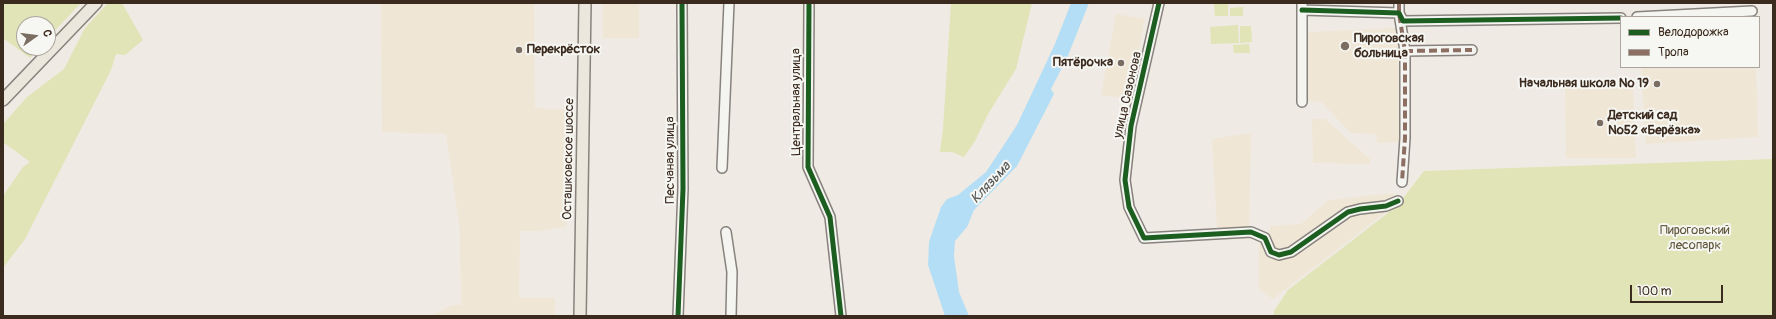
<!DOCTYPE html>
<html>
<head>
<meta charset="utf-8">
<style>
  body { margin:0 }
  #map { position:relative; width:1776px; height:319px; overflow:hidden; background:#efebe4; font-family:Pangolin,sans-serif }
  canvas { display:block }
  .frame { position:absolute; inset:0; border:4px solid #3b2a1e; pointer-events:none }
  .legend { position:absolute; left:1620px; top:16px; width:140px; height:52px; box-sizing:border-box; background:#f6f6f2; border:1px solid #aba49d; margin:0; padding:5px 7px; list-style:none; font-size:12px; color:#3b2a1e }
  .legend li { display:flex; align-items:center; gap:8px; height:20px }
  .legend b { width:20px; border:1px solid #aba49d }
  .north { position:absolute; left:16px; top:16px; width:40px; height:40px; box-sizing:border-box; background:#f6f6f2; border:1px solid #aba49d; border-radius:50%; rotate:76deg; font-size:11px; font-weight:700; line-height:16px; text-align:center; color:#3b2a1e }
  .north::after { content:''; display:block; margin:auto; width:14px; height:18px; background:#7a6e63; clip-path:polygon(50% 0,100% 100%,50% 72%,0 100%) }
  .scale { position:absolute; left:1630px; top:285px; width:93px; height:18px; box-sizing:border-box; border:2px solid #3b2a1e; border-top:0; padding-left:5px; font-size:12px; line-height:14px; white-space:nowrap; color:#3b2a1e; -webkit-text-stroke:3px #f6f6f2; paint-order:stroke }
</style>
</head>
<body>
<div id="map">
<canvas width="1776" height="319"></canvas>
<div class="frame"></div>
<ul class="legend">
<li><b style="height:5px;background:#1b5e20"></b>Велодорожка</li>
<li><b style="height:5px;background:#8d6e63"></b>Тропа</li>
</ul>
<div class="north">С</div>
<div class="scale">100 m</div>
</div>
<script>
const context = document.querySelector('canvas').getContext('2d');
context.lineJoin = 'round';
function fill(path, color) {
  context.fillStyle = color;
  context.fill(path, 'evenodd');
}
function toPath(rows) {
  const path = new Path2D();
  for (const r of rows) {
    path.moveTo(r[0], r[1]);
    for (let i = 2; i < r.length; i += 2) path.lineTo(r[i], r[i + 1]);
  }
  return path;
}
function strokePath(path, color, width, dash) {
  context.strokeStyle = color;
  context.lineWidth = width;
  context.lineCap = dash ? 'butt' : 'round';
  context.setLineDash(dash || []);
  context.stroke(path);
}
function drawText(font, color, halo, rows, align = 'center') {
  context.font = font + ' Pangolin,sans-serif';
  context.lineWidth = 4;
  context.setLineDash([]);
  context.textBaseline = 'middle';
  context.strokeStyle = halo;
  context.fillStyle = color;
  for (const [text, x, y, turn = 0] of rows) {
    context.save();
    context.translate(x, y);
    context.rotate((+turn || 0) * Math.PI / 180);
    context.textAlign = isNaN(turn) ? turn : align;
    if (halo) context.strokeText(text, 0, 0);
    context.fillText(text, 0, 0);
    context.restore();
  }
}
const built = toPath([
  [381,3,534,3,535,108,571,110,568,221,565,227,539,231,520,231,519,298,555,298,555,316,431,316,452,305,461,305,460,231,446,134,382,132],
  [603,3,639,3,639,38,603,38],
  [1116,14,1145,19,1129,99,1101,95],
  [1398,28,1399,142,1377,143,1376,134,1351,133,1321,102,1307,101,1308,32],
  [1641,67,1756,67,1758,137,1646,144],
  [1633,85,1636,158,1566,158,1565,88],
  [1312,119,1325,119,1370,159,1370,164,1313,163],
  [1251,133,1249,229,1217,229,1212,139],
  [1393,193,1394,206,1273,299,1259,289,1259,243,1264,243,1271,226,1301,224,1328,200]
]);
const green = toPath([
  [3,3,81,3,48,38,48,24,24,24,24,48,39,48,30,58,3,38],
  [108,3,122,3,143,40,125,55,116,54,111,70,25,239,3,268,3,196,23,167,30,162,3,142,3,124,27,97,64,69,85,28],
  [951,3,1032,3,1016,69,988,114,975,141,964,157,952,152,940,152,943,129],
  [1214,3,1228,3,1228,16,1215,16],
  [1243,7,1243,16,1230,16,1230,8],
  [1238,25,1239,43,1211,44,1210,27],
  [1240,26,1251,26,1252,42,1240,43],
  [1249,44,1250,53,1234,53,1233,45],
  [1773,159,1773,316,1274,316,1274,311,1288,290,1397,206,1424,171]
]);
const water = toPath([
  [1071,3,1089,3,1067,58,1051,89,1054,94,1017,166,974,210,967,227,955,241,954,256,959,292,969,316,945,316,928,265,929,242,941,207,947,199,958,195,986,172,1017,125,1055,44]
]);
const minor = toPath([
  [809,3,808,167,830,217,841,316],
  [1159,3,1131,126,1125,180,1129,207,1144,238,1251,232,1265,238,1271,252,1279,255,1291,252,1348,212,1360,209,1386,206,1398,201],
  [1302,3,1302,102],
  [1399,3,1399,13,1405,51,1405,138,1402,182],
  [1302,10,1399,13,1403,21,1621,18],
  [1637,17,1752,11],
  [1405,51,1472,50],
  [722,168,729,3],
  [726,232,732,272,731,316],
  [678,316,683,189,682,3]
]);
const major = toPath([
  [3,100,96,3],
  [580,316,585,3]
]);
const quiet = toPath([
  [1399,3,1399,13,1405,51,1405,138,1402,182],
  [1405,51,1472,50]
]);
const cycleway = toPath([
  [809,3,808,167,830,217,841,316],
  [1159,3,1131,126,1125,180,1129,207,1144,238,1251,232,1265,238,1271,252,1279,255,1291,252,1348,212,1360,209,1386,206,1398,201],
  [1302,10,1399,13,1403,21,1621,18],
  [678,316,683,189,682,3]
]);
const markers = [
  [1345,46,5,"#7a6e63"],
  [519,50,4,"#7a6e63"],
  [1121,63,4,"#7a6e63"],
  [1657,84,4,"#7a6e63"],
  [1600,123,4,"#7a6e63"]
];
const poiNames = [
  ["Пироговская",1354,39],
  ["больница",1354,54],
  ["Перекрёсток",527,50],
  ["Пятёрочка",1113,63,"right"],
  ["Начальная школа № 19",1649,84,"right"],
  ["Детский сад",1608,116],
  ["№52 «Берёзка»",1608,131]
];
const streetNames = [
  ["улица Сазонова",1128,95,-77],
  ["Центральная улица",797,102,-90],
  ["Осташковское шоссе",569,159,-89],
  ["Песчаная улица",671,160,-90]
];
const parkNames = [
  ["Пироговский",1695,231],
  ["лесопарк",1695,246]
];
const waterNames = [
  ["Клязьма",991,183,-47]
];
fill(built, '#efe6d6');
fill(green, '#e0e4b6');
fill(water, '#b4def5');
strokePath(minor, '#87827c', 12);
strokePath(major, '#87827c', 14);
strokePath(minor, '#f4f4f1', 9);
strokePath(major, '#ece7dc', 11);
strokePath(quiet, '#8d6e63', 4, [8, 4]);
strokePath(cycleway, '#1b5e20', 5);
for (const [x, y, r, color] of markers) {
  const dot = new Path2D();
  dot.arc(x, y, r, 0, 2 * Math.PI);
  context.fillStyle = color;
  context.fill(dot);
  strokePath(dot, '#f6f6f2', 1.5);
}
drawText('bold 13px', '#3b2a1e', '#f6f6f2', poiNames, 'left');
drawText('13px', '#3b2a1e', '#f6f6f2', streetNames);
drawText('13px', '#61573b', '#f6f6f2', parkNames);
drawText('italic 14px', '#535656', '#f6f6f2', waterNames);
</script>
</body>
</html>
